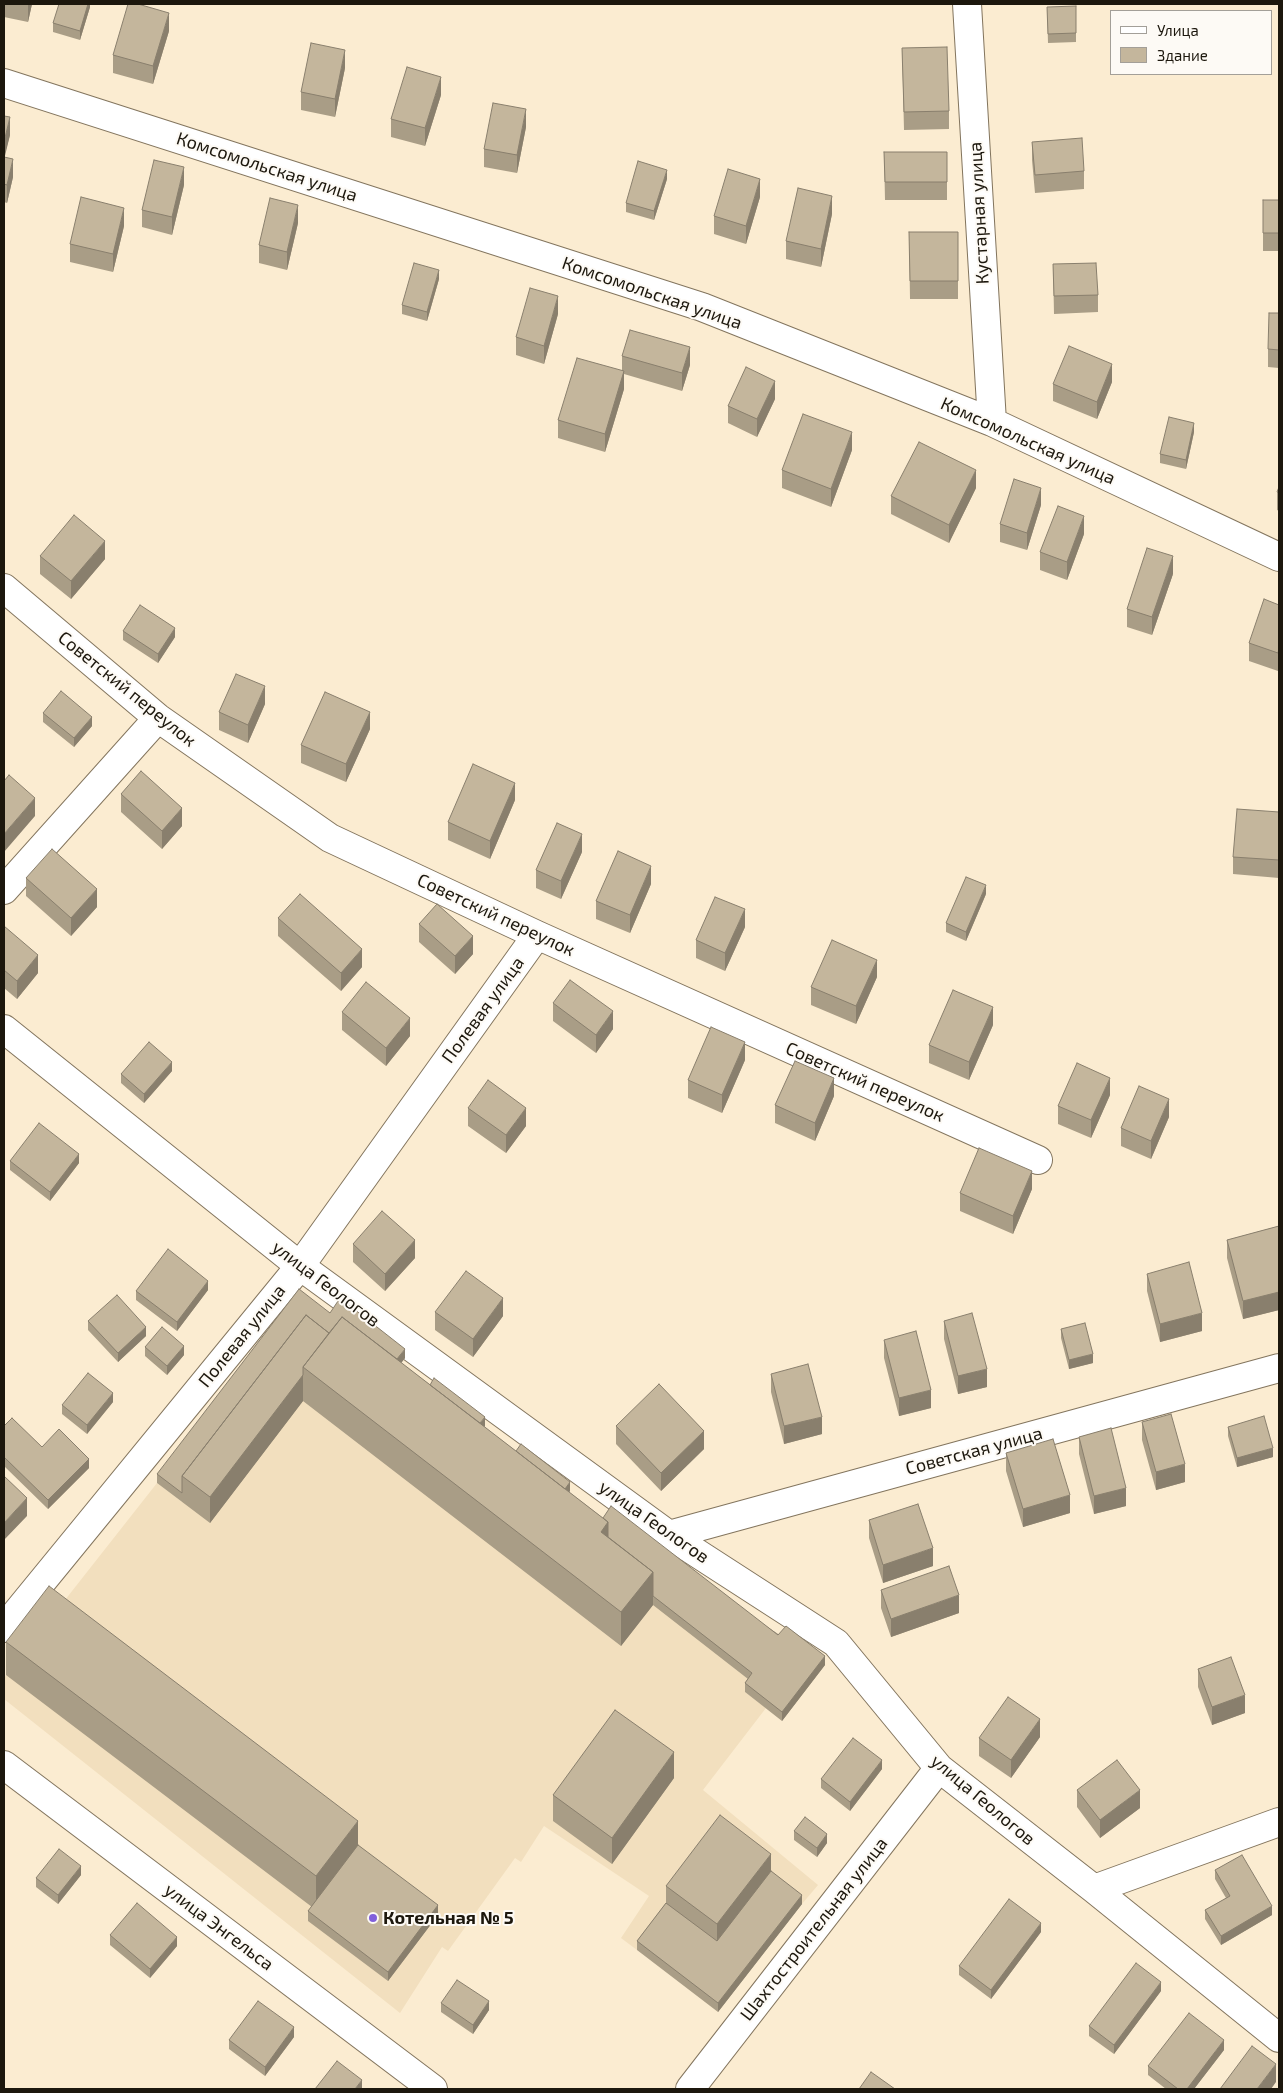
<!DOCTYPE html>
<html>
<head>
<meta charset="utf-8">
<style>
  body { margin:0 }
  #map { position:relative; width:1283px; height:2093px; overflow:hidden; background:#fbecd1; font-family:"Exo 2",sans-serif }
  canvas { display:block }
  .frame { position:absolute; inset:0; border:5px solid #1c170d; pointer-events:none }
  .legend { position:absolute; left:1110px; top:10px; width:162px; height:65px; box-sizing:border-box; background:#fdfaf5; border:1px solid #a39f98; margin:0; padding:6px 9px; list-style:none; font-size:15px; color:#1c170d }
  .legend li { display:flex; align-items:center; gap:10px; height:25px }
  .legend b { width:25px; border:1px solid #a39f98 }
</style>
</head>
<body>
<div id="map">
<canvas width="1283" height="2093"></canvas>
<div class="frame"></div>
<ul class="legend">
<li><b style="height:6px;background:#fff"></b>Улица</li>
<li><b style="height:14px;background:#c4b69c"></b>Здание</li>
</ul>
</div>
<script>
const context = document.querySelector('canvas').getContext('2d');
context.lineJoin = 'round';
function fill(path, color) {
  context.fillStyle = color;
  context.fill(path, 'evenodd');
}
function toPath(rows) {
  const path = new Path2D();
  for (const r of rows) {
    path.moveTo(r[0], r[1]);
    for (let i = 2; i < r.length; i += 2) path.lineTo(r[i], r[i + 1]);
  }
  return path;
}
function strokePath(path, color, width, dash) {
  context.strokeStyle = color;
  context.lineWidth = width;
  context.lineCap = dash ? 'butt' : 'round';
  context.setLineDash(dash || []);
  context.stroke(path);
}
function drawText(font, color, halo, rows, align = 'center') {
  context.font = font + ' "Exo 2",sans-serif';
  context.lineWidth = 4;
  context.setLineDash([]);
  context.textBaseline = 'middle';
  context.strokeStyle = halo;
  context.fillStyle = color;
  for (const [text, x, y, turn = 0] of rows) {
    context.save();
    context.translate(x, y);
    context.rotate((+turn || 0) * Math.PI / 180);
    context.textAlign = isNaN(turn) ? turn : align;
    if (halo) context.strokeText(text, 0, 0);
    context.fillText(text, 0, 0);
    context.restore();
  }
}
const built = toPath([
  [342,1350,752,1682,745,1692,766,1708,703,1790,818,1885,802,1904,771,1881,637,1950,621,1938,649,1896,544,1826,521,1862,515,1858,448,1951,442,1947,400,2013,4,1699,4,1679,6,1675,157,1483,182,1502]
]);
const minor = toPath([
  [967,4,992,422],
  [4,83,702,307,992,422,1279,557],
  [4,588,158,718,330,838,537,935,1038,1160],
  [4,890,158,718],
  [4,1029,300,1266,669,1535,836,1643,939,1768,1094,1889,1279,2038],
  [669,1535,1279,1368],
  [4,1628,300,1266,537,935],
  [4,1765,433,2089],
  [1094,1889,1279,1822],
  [690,2089,939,1768]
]);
const wall = toPath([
  [4,4,32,4,28,22,4,17],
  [90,4,90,7,80,40,53,32,53,23],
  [1047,7,1076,33,1076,42,1048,43],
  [169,31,153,84,113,73,113,55],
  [902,48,949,111,949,129,904,130],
  [345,68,335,117,301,110,301,92],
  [441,95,425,146,391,137,391,119],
  [4,116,10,135,4,157,13,177,7,203,4,202],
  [526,127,517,173,484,167,484,149],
  [1032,142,1084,171,1084,189,1035,193,1032,160],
  [884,152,947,152,947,200,885,200],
  [667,179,654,220,626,212,626,203],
  [184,185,172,235,142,227,142,210],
  [760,197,746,244,714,234,714,216],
  [1263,200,1279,200,1279,251,1263,251],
  [832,214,821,267,786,259,786,241],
  [298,223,287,270,259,263,259,245],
  [124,226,113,272,70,262,70,244],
  [909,232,958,232,958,299,910,299],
  [1053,264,1098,295,1098,312,1054,314],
  [439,279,427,321,402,314,402,305],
  [1279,313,1279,368,1268,367,1268,349],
  [558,314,544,364,516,355,516,337],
  [622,356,690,365,682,391,624,374,624,389,605,452,558,438,558,420,622,371],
  [1112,382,1097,419,1053,401,1053,384],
  [775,399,757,437,728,423,728,406],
  [1194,432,1186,469,1160,463,1160,454],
  [852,450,831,507,782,488,782,470],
  [1279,487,1279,511,1277,510,1277,492],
  [976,488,949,543,891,514,891,496],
  [1041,505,1027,550,1000,542,1000,524],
  [1084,534,1067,580,1040,570,1040,552],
  [40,556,105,559,71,599,40,574],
  [1173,574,1152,635,1127,627,1127,609],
  [1279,605,1278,671,1249,661,1249,643],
  [123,631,175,637,158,663,123,640],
  [265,704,248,743,219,730,219,712],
  [43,713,92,726,74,747,43,722],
  [370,729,346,782,301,763,301,745],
  [121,794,182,826,162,849,121,812],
  [515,800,490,859,448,840,448,822],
  [1279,812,1279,878,1233,874,1233,857],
  [582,852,561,899,536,888,536,870],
  [26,878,97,907,71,936,26,896],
  [651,884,630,933,596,919,596,901],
  [986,894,966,941,946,932,946,923],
  [278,918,362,967,341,991,278,936],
  [419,924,473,954,455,974,419,942],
  [4,926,38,973,17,999,4,988],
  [745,927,725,971,696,958,696,940],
  [877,977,856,1024,811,1005,811,987],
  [553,1003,613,1029,596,1053,553,1021],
  [342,1012,410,1036,386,1066,342,1030],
  [993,1025,969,1080,929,1063,929,1045],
  [745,1060,722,1113,688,1098,688,1080],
  [172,1071,144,1103,121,1083,121,1074],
  [1110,1095,1091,1138,1058,1124,1058,1106],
  [834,1096,815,1141,775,1123,775,1105],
  [468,1108,526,1126,506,1153,468,1126],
  [1169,1117,1151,1159,1121,1146,1121,1128],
  [10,1161,79,1163,50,1201,10,1170],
  [1032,1189,1013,1234,960,1211,960,1193],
  [1279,1226,1279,1310,1243,1319,1227,1258,1227,1240],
  [353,1244,415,1258,385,1291,353,1262],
  [1147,1274,1202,1331,1160,1342,1147,1291],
  [208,1290,177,1331,136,1300,136,1291],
  [435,1312,503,1316,473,1357,435,1330],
  [330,1313,405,1358,401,1363,485,1426,484,1427,516,1451,570,1491,569,1492,603,1518,825,1665,782,1721,745,1692,745,1683,748,1679,653,1605,621,1646,303,1401,210,1523,157,1483,157,1474],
  [88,1321,146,1336,118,1362,88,1330],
  [944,1321,987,1387,958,1394,944,1339],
  [1061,1329,1093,1363,1069,1369,1061,1338],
  [884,1340,931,1408,899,1416,884,1358],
  [145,1347,184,1355,167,1375,145,1356],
  [771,1374,822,1434,784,1444,771,1392],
  [113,1402,87,1434,62,1414,62,1405],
  [1142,1422,1185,1482,1156,1490,1142,1440],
  [4,1426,42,1447,89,1468,48,1509,4,1466],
  [616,1426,704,1449,661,1491,616,1444],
  [1228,1427,1273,1457,1237,1467,1228,1436],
  [1079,1437,1126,1506,1094,1514,1079,1454],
  [1006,1453,1070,1513,1023,1527,1006,1471],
  [869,1520,933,1566,883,1583,869,1538],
  [881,1590,959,1613,891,1637,881,1608],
  [6,1642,358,1845,438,1915,388,1981,308,1921,308,1911,312,1907,6,1675],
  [1198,1669,1245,1713,1212,1725,1198,1687],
  [1040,1737,1011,1778,979,1756,979,1738],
  [882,1769,850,1811,821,1788,821,1779],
  [674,1778,612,1864,553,1821,553,1795],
  [1077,1790,1140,1808,1100,1838,1077,1807],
  [794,1831,827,1843,817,1857,794,1840],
  [1215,1870,1272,1915,1221,1945,1205,1919,1205,1910,1226,1898,1215,1879],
  [771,1871,802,1904,718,2012,637,1950,637,1941,666,1903,666,1886],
  [81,1875,58,1904,36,1887,36,1878],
  [1041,1932,991,1999,959,1975,959,1966],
  [110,1935,177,1946,150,1978,110,1945],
  [1161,1991,1114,2054,1089,2036,1089,2026],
  [441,2003,489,2010,473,2034,441,2012],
  [294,2037,265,2076,229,2049,229,2040],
  [1224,2050,1194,2089,1166,2089,1148,2075,1148,2066]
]);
const shadedWall = toPath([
  [28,4,32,4,28,22],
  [88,4,90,4,90,7,80,40,80,31],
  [169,13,169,31,153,84,153,66],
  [345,50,345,68,335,117,335,99],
  [441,77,441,95,425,146,425,128],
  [526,109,526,127,517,173,517,155],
  [10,117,10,135,4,160,4,142],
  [13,159,13,177,7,203,7,185],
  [184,167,184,185,172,235,172,217],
  [667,170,667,179,654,220,654,211],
  [760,179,760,197,746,244,746,226],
  [832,196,832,214,821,267,821,249],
  [298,205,298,223,287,270,287,252],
  [124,208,124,226,113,272,113,254],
  [439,270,439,279,427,321,427,312],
  [558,296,558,314,544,364,544,346],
  [690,347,690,365,682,391,682,373],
  [1112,364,1112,382,1097,419,1097,402],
  [624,371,624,389,605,452,605,434],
  [775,381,775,399,757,437,757,419],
  [1194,423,1194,432,1186,469,1186,460],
  [852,432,852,450,831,507,831,489],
  [976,470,976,488,949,543,949,525],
  [1041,488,1041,505,1027,550,1027,533],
  [1084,516,1084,534,1067,580,1067,562],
  [105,541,105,559,71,599,71,581],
  [1173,556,1173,574,1152,635,1152,617],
  [175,628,175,637,158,663,158,654],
  [1279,648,1279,666,1278,671,1278,653],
  [265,686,265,704,248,743,248,725],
  [370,712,370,729,346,782,346,764],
  [92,717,92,726,74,747,74,738],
  [515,783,515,800,490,859,490,841],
  [35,798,35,816,4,852,4,834],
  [182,808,182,826,162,849,162,831],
  [582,834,582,852,561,899,561,881],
  [651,866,651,884,630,933,630,915],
  [986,885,986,894,966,941,966,932],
  [97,889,97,907,71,936,71,918],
  [745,909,745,927,725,971,725,953],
  [473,936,473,954,455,974,455,956],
  [362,949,362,967,341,991,341,973],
  [38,955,38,973,17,999,17,981],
  [877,960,877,977,856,1024,856,1006],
  [993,1007,993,1025,969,1080,969,1062],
  [613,1011,613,1029,596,1053,596,1035],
  [410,1018,410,1036,386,1066,386,1048],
  [745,1042,745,1060,722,1113,722,1095],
  [172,1062,172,1071,144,1103,144,1094],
  [834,1078,834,1096,815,1141,815,1123],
  [1110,1078,1110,1095,1091,1138,1091,1120],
  [1169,1099,1169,1117,1151,1159,1151,1141],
  [526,1108,526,1126,506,1153,506,1135],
  [79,1154,79,1163,50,1201,50,1192],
  [1032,1171,1032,1189,1013,1234,1013,1216],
  [415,1240,415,1258,385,1291,385,1274],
  [208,1281,208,1290,177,1331,177,1322],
  [1279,1292,1279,1310,1243,1319,1243,1301],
  [503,1298,503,1316,473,1357,473,1339],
  [1202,1313,1202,1331,1160,1342,1160,1324],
  [146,1327,146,1336,118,1362,118,1353],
  [184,1346,184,1355,167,1375,167,1366],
  [405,1349,405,1358,385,1384,385,1375],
  [1093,1354,1093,1363,1069,1369,1069,1360],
  [987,1369,987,1387,958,1394,958,1376],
  [303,1375,303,1401,210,1523,210,1497],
  [931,1390,931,1408,899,1416,899,1398],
  [113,1393,113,1402,87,1434,87,1425],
  [485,1417,485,1426,468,1448,468,1439],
  [822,1417,822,1434,784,1444,784,1426],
  [704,1431,704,1449,661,1491,661,1473],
  [1273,1448,1273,1457,1237,1467,1237,1458],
  [89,1459,89,1468,48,1509,48,1500],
  [1185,1464,1185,1482,1156,1490,1156,1472],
  [570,1482,570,1491,553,1513,553,1504],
  [1126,1488,1126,1506,1094,1514,1094,1496],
  [1070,1495,1070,1513,1023,1527,1023,1509],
  [27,1498,27,1516,4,1540,4,1523],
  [608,1522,608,1556,601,1532],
  [933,1548,933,1566,883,1583,883,1565],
  [653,1572,653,1605,621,1646,621,1612],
  [959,1595,959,1613,891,1637,891,1619],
  [825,1656,825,1665,782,1721,782,1712],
  [1245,1695,1245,1713,1212,1725,1212,1707],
  [1040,1719,1040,1737,1011,1778,1011,1760],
  [674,1752,674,1778,612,1864,612,1838],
  [882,1760,882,1769,850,1811,850,1802],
  [1140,1790,1140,1808,1100,1838,1100,1820],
  [358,1821,358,1855,316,1910,316,1876],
  [827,1834,827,1843,817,1857,817,1848],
  [771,1854,771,1880,717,1950,717,1924],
  [81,1866,81,1875,58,1904,58,1895],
  [802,1895,802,1904,718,2012,718,2003],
  [438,1905,438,1915,388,1981,388,1972],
  [1272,1906,1272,1915,1221,1945,1221,1936],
  [1041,1923,1041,1932,991,1999,991,1990],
  [177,1937,177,1946,150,1978,150,1969],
  [1161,1982,1161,1991,1114,2054,1114,2045],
  [489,2001,489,2010,473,2034,473,2025],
  [294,2027,294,2037,265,2076,265,2067],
  [1224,2040,1224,2050,1194,2089,1187,2089],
  [1276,2064,1276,2082,1271,2089,1257,2089],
  [362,2080,362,2089,355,2089]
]);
const building = toPath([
  [59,4,88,4,80,31,53,23,59,4],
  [128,4,138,4,169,13,153,66,113,55,128,4],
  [1076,6,1076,33,1048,34,1047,7,1076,6],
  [311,43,345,50,335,99,301,92,311,43],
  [947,47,949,111,904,112,902,48,947,47],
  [407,67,441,77,425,128,391,119,407,67],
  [493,103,526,109,517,155,484,149,493,103],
  [4,116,10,117,4,142,4,116],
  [1082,138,1084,171,1035,175,1032,142,1082,138],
  [884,152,947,152,947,182,885,182,884,152],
  [4,157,13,159,7,185,4,184,4,157],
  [154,160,184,167,172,217,142,210,154,160],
  [638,161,667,170,654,211,626,203,638,161],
  [728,169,760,179,746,226,714,216,728,169],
  [798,188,832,196,821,249,786,241,798,188],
  [81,197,124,208,113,254,70,244,81,197],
  [270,198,298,205,287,252,259,245,270,198],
  [1263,200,1279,200,1279,233,1263,233,1263,200],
  [909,232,958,232,958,281,910,281,909,232],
  [414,263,439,270,427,312,402,305,414,263],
  [1096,263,1098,295,1054,296,1053,264,1096,263],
  [530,288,558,296,544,346,516,337,530,288],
  [1269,313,1279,313,1279,350,1268,349,1269,313],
  [630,330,690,347,682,373,622,356,630,330],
  [1069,346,1112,364,1097,402,1053,384,1069,346],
  [577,358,624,371,605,434,558,420,577,358],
  [746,367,775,381,757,419,728,406,746,367],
  [803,414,852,432,831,489,782,470,803,414],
  [1169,417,1194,423,1186,460,1160,454,1169,417],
  [919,442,976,470,949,525,891,496,919,442],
  [1014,479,1041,488,1027,533,1000,524,1014,479],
  [1279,487,1279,493,1277,492,1279,487],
  [1058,506,1084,516,1067,562,1040,552,1058,506],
  [74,515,105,541,71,581,40,556,74,515],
  [1147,548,1173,556,1152,617,1127,609,1147,548],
  [1264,599,1279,605,1279,648,1278,653,1249,643,1264,599],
  [140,605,175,628,158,654,123,631,140,605],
  [236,674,265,686,248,725,219,712,236,674],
  [61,691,92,717,74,738,43,713,61,691],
  [325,692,370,712,346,764,301,745,325,692],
  [473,764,515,783,490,841,448,822,473,764],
  [141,771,182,808,162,831,121,794,141,771],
  [9,775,35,798,4,834,4,781,9,775],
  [1237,809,1279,812,1279,860,1233,857,1237,809],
  [557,823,582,834,561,881,536,870,557,823],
  [52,849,97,889,71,918,26,878,52,849],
  [618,851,651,866,630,915,596,901,618,851],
  [966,877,986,885,966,932,946,923,966,877],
  [300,894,362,949,341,973,278,918,300,894],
  [715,897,745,909,725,953,696,940,715,897],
  [437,904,473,936,455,956,419,924,437,904],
  [4,926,38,955,17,981,4,970,4,926],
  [832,940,877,960,856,1006,811,987,832,940],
  [570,980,613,1011,596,1035,553,1003,570,980],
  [366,982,410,1018,386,1048,342,1012,366,982],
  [953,990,993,1007,969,1062,929,1045,953,990],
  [711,1027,745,1042,722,1095,688,1080,711,1027],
  [149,1042,172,1062,144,1094,121,1074,149,1042],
  [795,1061,834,1078,815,1123,775,1105,795,1061],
  [1077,1063,1110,1078,1091,1120,1058,1106,1077,1063],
  [488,1080,526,1108,506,1135,468,1108,488,1080],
  [1139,1086,1169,1099,1151,1141,1121,1128,1139,1086],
  [39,1123,79,1154,50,1192,10,1161,39,1123],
  [979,1148,1032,1171,1013,1216,960,1193,979,1148],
  [382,1211,415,1240,385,1274,353,1244,382,1211],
  [1279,1226,1279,1292,1243,1301,1227,1240,1279,1226],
  [168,1249,208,1281,177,1322,136,1291,168,1249],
  [1189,1262,1202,1313,1160,1324,1147,1274,1189,1262],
  [466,1271,503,1298,473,1339,435,1312,466,1271],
  [299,1289,330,1313,340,1298,405,1349,397,1359,342,1317,329,1333,306,1315,182,1476,182,1493,157,1474,299,1289],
  [117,1295,146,1327,118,1353,88,1321,117,1295],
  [972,1313,987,1369,958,1376,944,1321,972,1313],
  [306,1315,329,1333,303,1367,303,1375,210,1497,182,1476,306,1315],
  [342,1317,608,1522,601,1532,653,1572,621,1612,303,1367,342,1317],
  [1085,1323,1093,1354,1069,1360,1061,1329,1085,1323],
  [162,1327,184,1346,167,1366,145,1347,162,1327],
  [916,1331,931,1390,899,1398,884,1340,916,1331],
  [808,1364,822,1417,784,1426,771,1374,808,1364],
  [88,1373,113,1393,87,1425,62,1405,88,1373],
  [434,1378,485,1417,480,1423,430,1385,434,1378],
  [659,1384,704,1431,661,1473,616,1426,659,1384],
  [1171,1414,1185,1464,1156,1472,1142,1422,1171,1414],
  [1264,1416,1273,1448,1237,1458,1228,1427,1264,1416],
  [12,1418,42,1447,59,1429,89,1459,48,1500,4,1457,4,1426,12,1418],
  [1111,1428,1126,1488,1094,1496,1079,1437,1111,1428],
  [1053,1439,1070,1495,1023,1509,1006,1453,1053,1439],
  [521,1444,570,1482,565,1489,516,1451,521,1444],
  [4,1476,27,1498,4,1523,4,1476],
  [918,1504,933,1548,883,1565,869,1520,918,1504],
  [611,1506,778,1635,786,1626,825,1656,782,1712,745,1683,752,1673,653,1596,653,1572,608,1537,608,1522,603,1518,611,1506],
  [949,1566,959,1595,891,1619,881,1590,949,1566],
  [49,1586,358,1821,316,1876,6,1642,49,1586],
  [1231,1657,1245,1695,1212,1707,1198,1669,1231,1657],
  [1008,1697,1040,1719,1011,1760,979,1738,1008,1697],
  [615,1710,674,1752,612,1838,553,1795,615,1710],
  [853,1738,882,1760,850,1802,821,1779,853,1738],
  [1117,1760,1140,1790,1100,1820,1077,1790,1117,1760],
  [720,1815,771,1854,717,1924,666,1886,720,1815],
  [805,1817,827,1834,817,1848,794,1831,805,1817],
  [358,1845,438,1905,388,1972,308,1911,358,1845],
  [59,1849,81,1866,58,1895,36,1878,59,1849],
  [1242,1855,1272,1906,1221,1936,1205,1910,1230,1896,1215,1870,1242,1855],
  [771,1871,802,1895,718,2003,637,1941,666,1903,717,1941,771,1871],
  [1009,1899,1041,1923,991,1990,959,1966,1009,1899],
  [137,1903,177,1937,150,1969,110,1935,137,1903],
  [1136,1963,1161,1982,1114,2045,1089,2026,1136,1963],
  [457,1980,489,2001,473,2025,441,2003,457,1980],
  [258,2001,294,2027,265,2067,229,2040,258,2001],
  [1189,2013,1224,2040,1187,2089,1178,2089,1148,2066,1189,2013],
  [1252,2046,1276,2064,1257,2089,1220,2089,1252,2046],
  [337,2061,362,2080,355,2089,315,2089,337,2061],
  [871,2072,895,2089,859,2089,871,2072]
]);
const markers = [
  [373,1918,5,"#8160db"]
];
const streetNames = [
  ["Комсомольская улица",267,167,18],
  ["Кустарная улица",979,213,-93],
  ["Комсомольская улица",652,293,19],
  ["Комсомольская улица",1028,441,24],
  ["Советский переулок",127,689,39],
  ["Советский переулок",496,915,25],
  ["Полевая улица",483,1010,-54],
  ["Советский переулок",865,1082,24],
  ["улица Геологов",326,1284,37],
  ["Полевая улица",242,1336,-51],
  ["Советская улица",974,1451,-15],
  ["улица Геологов",654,1522,35],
  ["улица Геологов",983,1800,40],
  ["улица Энгельса",219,1927,37],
  ["Шахтостроительная улица",814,1929,-52]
];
const poiNames = [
  ["Котельная № 5",383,1918]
];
fill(built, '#f2dfbe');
strokePath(minor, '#83755e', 30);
strokePath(minor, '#fff', 28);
fill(wall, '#a99d86');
fill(shadedWall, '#897f6d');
fill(building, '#c4b69c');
strokePath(building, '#897f6d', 1);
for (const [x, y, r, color] of markers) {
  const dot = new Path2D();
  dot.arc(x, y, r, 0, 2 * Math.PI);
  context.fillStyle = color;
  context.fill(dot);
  strokePath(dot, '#fdfaf5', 2);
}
drawText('18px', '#1c170d', '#fdfaf5', streetNames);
drawText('bold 18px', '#1c170d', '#fdfaf5', poiNames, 'left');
</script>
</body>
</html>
